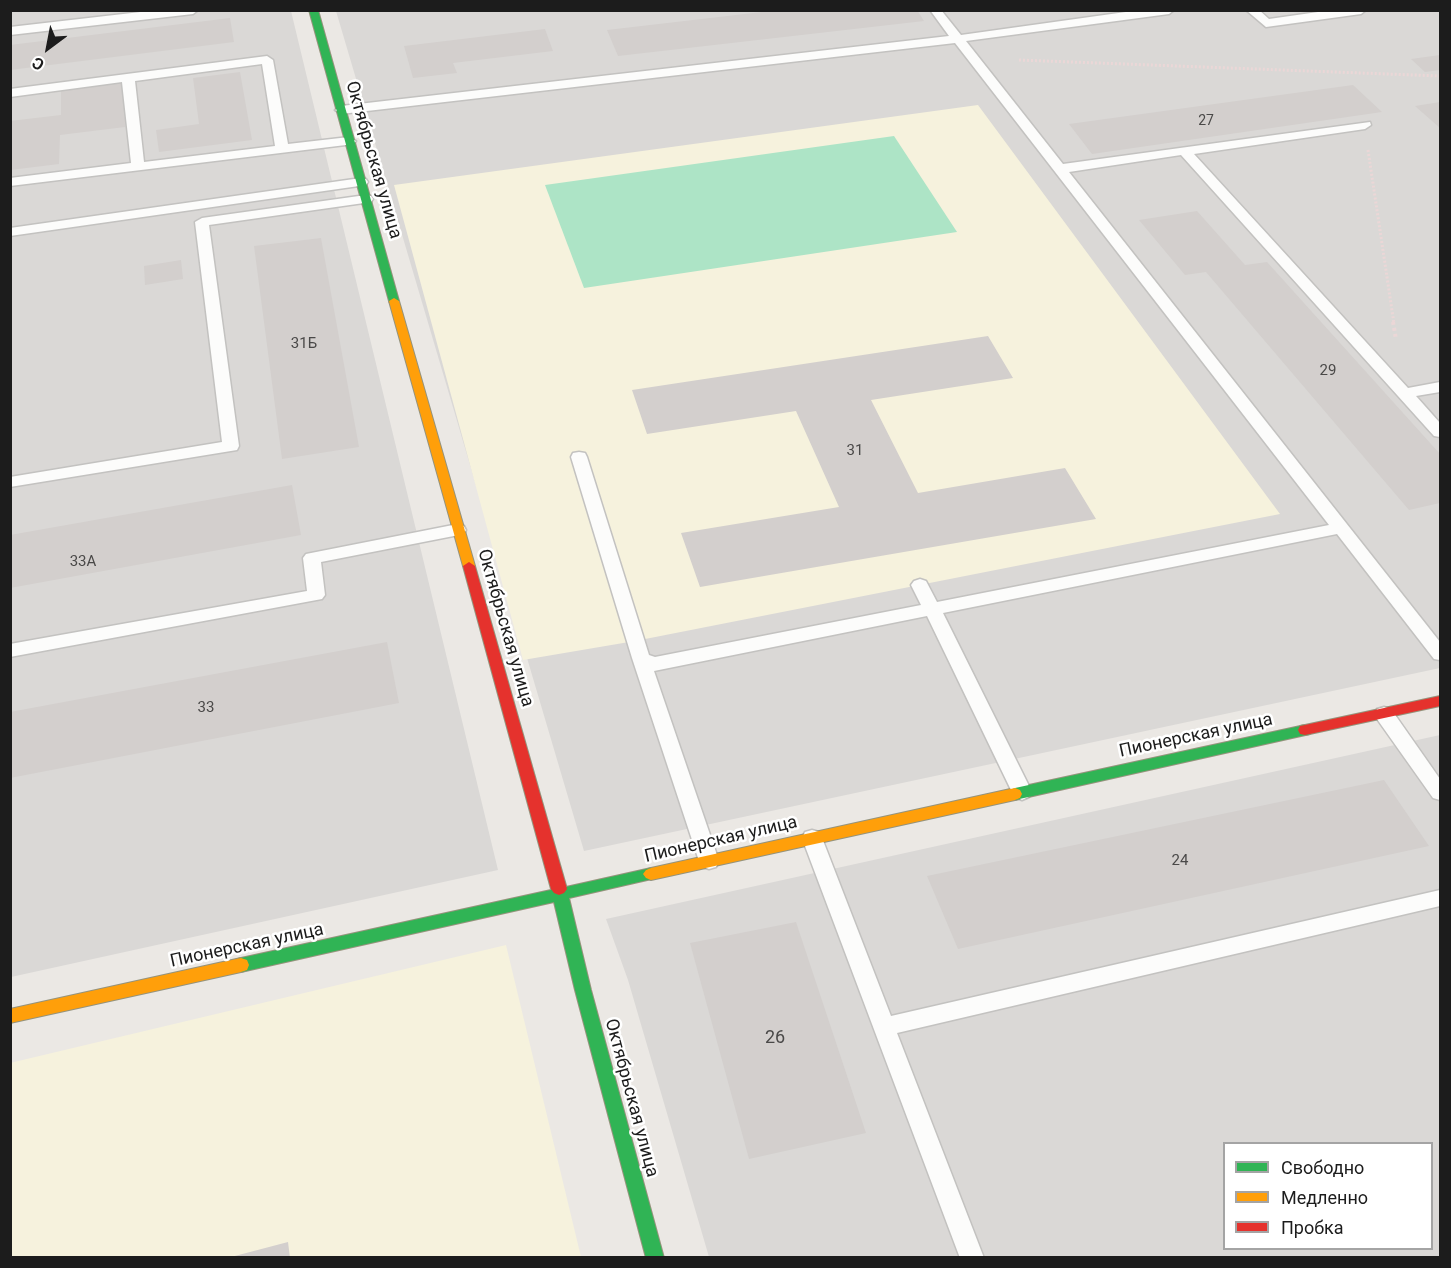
<!DOCTYPE html>
<html>
<head>
<meta charset="utf-8">
<style>
  body { margin:0 }
  #map { position:relative; width:1451px; height:1268px; overflow:hidden; background:#ebe8e4; font-family:Roboto,sans-serif }
  canvas { display:block }
  .frame { position:absolute; inset:0; border:12px solid #1c1c1c; pointer-events:none }
  .legend { position:absolute; left:1223px; top:1142px; width:210px; height:108px; box-sizing:border-box; background:#fff; border:2px solid #a4a4a4; margin:0; padding:8px 10px; list-style:none; font-size:18px; color:#1c1c1c }
  .legend li { display:flex; align-items:center; gap:12px; height:30px }
  .legend b { width:30px; border:2px solid #a4a4a4 }
  .north { position:absolute; left:18px; top:18px; width:60px; height:60px; -webkit-text-stroke:4px #fff; paint-order:stroke; rotate:212deg; font-size:16px; font-weight:700; line-height:24px; text-align:center; color:#1c1c1c }
  .north::after { content:''; display:block; margin:auto; width:21px; height:27px; background:#1c1c1c; clip-path:polygon(50% 0,100% 100%,50% 72%,0 100%) }
</style>
</head>
<body>
<div id="map">
<canvas width="1451" height="1268"></canvas>
<div class="frame"></div>
<ul class="legend">
<li><b style="height:8px;background:#30b455"></b>Свободно</li>
<li><b style="height:8px;background:#ff9f0a"></b>Медленно</li>
<li><b style="height:8px;background:#e5322d"></b>Пробка</li>
</ul>
<div class="north">С</div>
</div>
<script>
const context = document.querySelector('canvas').getContext('2d');
context.lineJoin = 'round';
function fill(path, color) {
  context.fillStyle = color;
  context.fill(path, 'evenodd');
}
function toPath(rows) {
  const path = new Path2D();
  for (const r of rows) {
    path.moveTo(r[0], r[1]);
    for (let i = 2; i < r.length; i += 2) path.lineTo(r[i], r[i + 1]);
  }
  return path;
}
function strokePath(path, color, width, dash) {
  context.strokeStyle = color;
  context.lineWidth = width;
  context.lineCap = dash ? 'butt' : 'round';
  context.setLineDash(dash || []);
  context.stroke(path);
}
function drawText(font, color, halo, rows, align = 'center') {
  context.font = font + ' Roboto,sans-serif';
  context.lineWidth = 5;
  context.setLineDash([]);
  context.textBaseline = 'middle';
  context.strokeStyle = halo;
  context.fillStyle = color;
  for (const [text, x, y, turn = 0] of rows) {
    context.save();
    context.translate(x, y);
    context.rotate((+turn || 0) * Math.PI / 180);
    context.textAlign = isNaN(turn) ? turn : align;
    if (halo) context.strokeText(text, 0, 0);
    context.fillText(text, 0, 0);
    context.restore();
  }
}
const residential = toPath([
  [10,11,291,11,498,870,11,977],
  [336,11,1440,11,1440,668,584,851],
  [1440,735,1440,1257,709,1257,628,980,606,919],
  [1224,1144,1432,1144,1432,1248,1224,1248]
]);
const education = toPath([
  [978,105,1280,514,635,641,523,660,394,185],
  [506,945,581,1257,11,1257,10,1063]
]);
const pitch = toPath([
  [894,136,957,232,584,288,545,185]
]);
const building = toPath([
  [779,10,917,10,924,21,618,56,607,30],
  [230,18,234,42,10,70,10,45],
  [545,29,553,51,453,63,457,73,413,78,404,46],
  [1440,55,1440,70,1425,72,1411,59],
  [240,72,252,140,159,152,156,130,199,124,193,78],
  [124,81,125,127,60,135,59,164,10,170,10,121,61,115,61,89],
  [1353,85,1382,112,1092,154,1069,124],
  [1440,102,1440,128,1415,106],
  [1197,211,1245,265,1267,262,1440,454,1440,503,1409,510,1206,272,1185,275,1139,220],
  [321,238,359,447,282,459,254,246],
  [181,260,183,279,145,285,144,266],
  [988,336,1013,378,871,400,918,493,1065,468,1096,519,700,587,681,533,839,507,796,411,647,434,632,390],
  [292,485,301,535,10,588,10,535],
  [387,642,399,703,10,778,10,712],
  [1384,780,1429,846,958,949,927,876],
  [796,922,866,1133,749,1159,690,943],
  [288,1242,290,1258,231,1258,231,1257]
]);
const pathFar1 = toPath([
  [1019,60,1440,76],
  [1368,150,1394,324]
]);
const path = toPath([
  [1393,322,1396,339]
]);
const lane = toPath([
  [158,10,198,10,193,14,10,35,10,27,158,10],
  [930,10,941,10,961,35,1140,10,1174,10,1169,14,966,41,1063,164,1370,122,1371,125,1365,129,1194,154,1408,388,1440,382,1440,392,1416,396,1440,423,1440,437,1434,436,1181,155,1069,172,1440,642,1440,660,1434,659,1337,534,943,613,1032,792,1029,797,1022,800,1015,797,1012,792,927,616,654,671,719,861,716,867,709,869,702,867,699,861,632,658,571,457,573,453,579,452,585,453,587,457,649,655,655,657,921,605,911,585,914,581,920,579,926,581,937,602,1329,525,955,43,341,114,335,110,341,106,949,36,930,10],
  [1246,10,1259,10,1269,19,1332,10,1366,10,1361,14,1266,27,1246,10],
  [267,56,273,60,288,144,349,137,356,141,354,144,10,186,10,178,131,163,122,82,10,97,10,89,267,56],
  [262,64,275,146,144,162,135,81,262,64],
  [361,178,366,179,368,182,366,185,10,236,10,228,361,178],
  [366,195,371,196,373,199,371,202,209,225,239,446,237,450,10,487,10,477,222,442,195,222,202,218,366,195],
  [458,524,464,526,466,530,464,534,321,562,325,595,322,599,10,657,10,644,307,591,303,558,306,554,458,524],
  [1384,707,1391,709,1440,779,1440,800,1433,798,1377,719,1375,714,1377,709,1384,707],
  [812,830,819,832,822,838,891,1016,1440,890,1440,906,897,1033,984,1258,960,1258,802,838,805,832,812,830]
]);
const fast = toPath([
  [309,10,318,10,399,301,398,303,390,303,389,301,309,10],
  [1305,725,1310,726,1312,730,1310,734,1015,800,1010,798,1008,794,1010,790,1015,788,1305,725],
  [651,868,656,870,659,874,656,878,569,898,591,990,664,1258,646,1258,575,990,554,902,241,972,235,970,233,965,235,960,241,958,551,890,554,885,559,883,566,887,651,868]
]);
const slow = toPath([
  [394,298,399,301,475,566,474,569,469,570,463,566,389,301,394,298],
  [1015,788,1020,790,1022,794,1020,798,1015,800,651,880,646,878,643,874,646,870,651,868,1015,788],
  [241,958,247,960,249,965,247,970,241,972,10,1023,10,1009,241,958]
]);
const jam = toPath([
  [469,562,475,566,567,889,564,893,559,895,554,893,551,889,463,566,469,562],
  [1440,696,1440,706,1305,735,1300,734,1298,730,1300,726,1305,725,1440,696]
]);
const farNumbernames = [
  ["27",1206,121]
];
const numberNames = [
  ["31Б",304,344],
  ["29",1328,371],
  ["31",855,451],
  ["33А",83,562],
  ["33",206,708],
  ["24",1180,861]
];
const streetNames = [
  ["Октябрьская улица",373,160,74],
  ["Октябрьская улица",505,628,74],
  ["Пионерская улица",1196,736,-12],
  ["Пионерская улица",721,840,-13],
  ["Пионерская улица",247,946,-12],
  ["Октябрьская улица",631,1098,75]
];
const nearNumbernames = [
  ["26",775,1038]
];
fill(residential, '#dad8d6');
fill(education, '#f6f2dd');
fill(pitch, '#ade4c6');
fill(building, '#d3cfcd');
strokePath(lane, '#c3c2c0', 3);
strokePath(fast, '#95937c', 2);
strokePath(slow, '#95937c', 2);
strokePath(jam, '#95937c', 2);
strokePath(pathFar1, '#ebd7d7', 3, [2, 2]);
strokePath(path, '#ebd7d7', 4, [3, 3]);
fill(lane, '#fcfcfb');
fill(fast, '#30b455');
fill(slow, '#ff9f0a');
fill(jam, '#e5322d');
drawText('14px', '#4a4948', null, farNumbernames);
drawText('15px', '#4a4948', null, numberNames);
drawText('18px', '#1c1c1c', '#fff', streetNames);
drawText('18px', '#4a4948', null, nearNumbernames);
</script>
</body>
</html>
